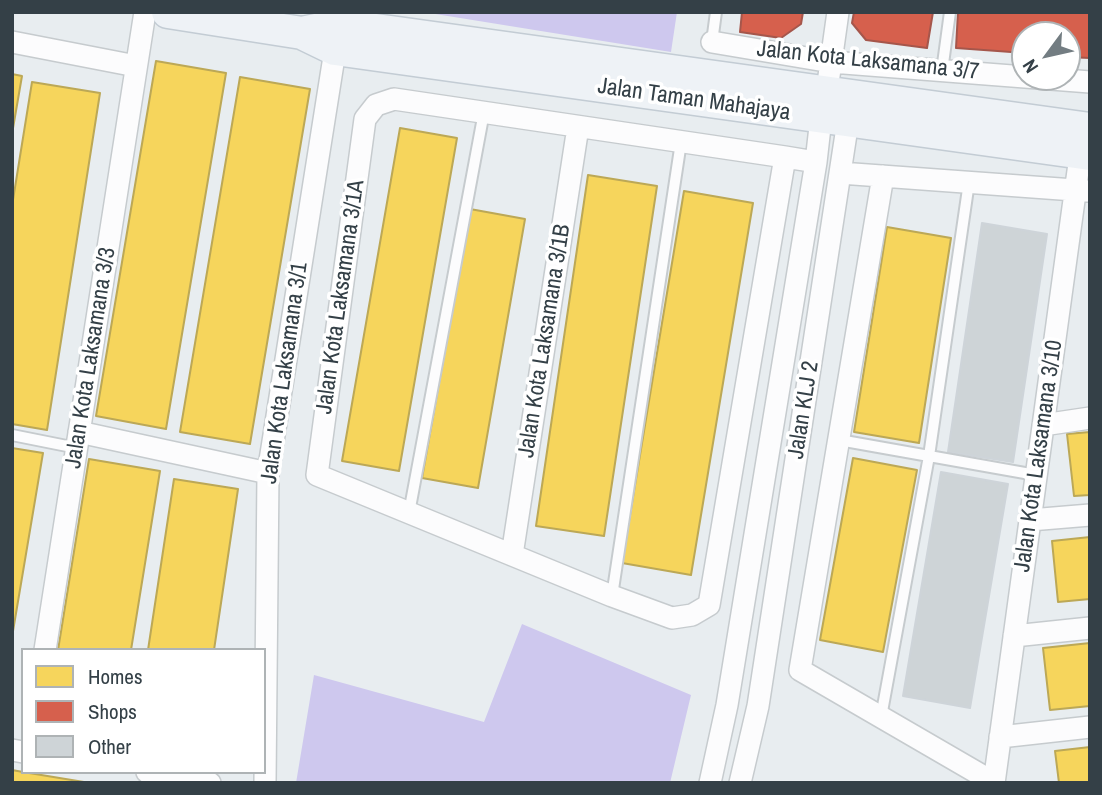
<!DOCTYPE html>
<html>
<head>
<meta charset="utf-8">
<style>
  body { margin:0 }
  #map { position:relative; width:1102px; height:795px; overflow:hidden; background:#e8edf0; font-family:"Archivo Narrow",sans-serif }
  canvas { display:block }
  .frame { position:absolute; inset:0; border:14px solid #344047; pointer-events:none }
  .legend { position:absolute; left:21px; top:648px; width:245px; height:126px; box-sizing:border-box; background:#fff; border:2px solid #aeb3b5; margin:0; padding:9px 12px; list-style:none; font-size:21px; color:#344047 }
  .legend li { display:flex; align-items:center; gap:14px; height:35px }
  .legend b { width:35px; border:2px solid #aeb3b5 }
  .north { position:absolute; left:1011px; top:21px; width:70px; height:70px; box-sizing:border-box; background:#fff; border:2px solid #aeb3b5; border-radius:50%; rotate:237deg; font-size:19px; font-weight:700; line-height:28px; text-align:center; color:#344047 }
  .north::after { content:''; display:block; margin:auto; width:24px; height:32px; background:#737d82; clip-path:polygon(50% 0,100% 100%,50% 72%,0 100%) }
</style>
</head>
<body>
<div id="map">
<canvas width="1102" height="795"></canvas>
<div class="frame"></div>
<ul class="legend">
<li><b style="height:19px;background:#f6d55c"></b>Homes</li>
<li><b style="height:19px;background:#d6604d"></b>Shops</li>
<li><b style="height:19px;background:#ced4d7"></b>Other</li>
</ul>
<div class="north">N</div>
</div>
<script>
const context = document.querySelector('canvas').getContext('2d');
context.lineJoin = 'round';
function fill(path, color) {
  context.fillStyle = color;
  context.fill(path, 'evenodd');
}
function toPath(rows) {
  const path = new Path2D();
  for (const r of rows) {
    path.moveTo(r[0], r[1]);
    for (let i = 2; i < r.length; i += 2) path.lineTo(r[i], r[i + 1]);
  }
  return path;
}
function strokePath(path, color, width, dash) {
  context.strokeStyle = color;
  context.lineWidth = width;
  context.lineCap = dash ? 'butt' : 'round';
  context.setLineDash(dash || []);
  context.stroke(path);
}
function drawText(font, color, halo, rows, align = 'center') {
  context.font = font + ' "Archivo Narrow",sans-serif';
  context.lineWidth = 7;
  context.setLineDash([]);
  context.textBaseline = 'middle';
  context.strokeStyle = halo;
  context.fillStyle = color;
  for (const [text, x, y, turn = 0] of rows) {
    context.save();
    context.translate(x, y);
    context.rotate((+turn || 0) * Math.PI / 180);
    context.textAlign = isNaN(turn) ? turn : align;
    if (halo) context.strokeText(text, 0, 0);
    context.fillText(text, 0, 0);
    context.restore();
  }
}
const green = toPath([
  [423,12,677,12,671,52],
  [522,624,691,695,670,783,296,783,314,675,484,722]
]);
const homes = toPath([
  [156,61,226,73,166,429,96,416,156,61],
  [12,74,22,76,12,134,12,74],
  [240,77,310,89,250,444,180,432,240,77],
  [32,82,100,93,47,430,12,424,12,206,32,82],
  [400,128,457,138,399,471,342,461,400,128],
  [588,175,657,186,604,536,536,526,588,175],
  [684,191,753,203,691,575,622,563,684,191],
  [470,209,525,219,478,488,422,478,470,209],
  [887,227,951,238,919,443,854,432,887,227],
  [1090,432,1090,495,1074,496,1067,434,1090,432],
  [12,448,43,453,12,637,12,448],
  [853,458,917,470,883,652,820,640,853,458],
  [89,459,160,471,131,650,58,650,89,459],
  [174,479,238,489,214,650,148,650,174,479],
  [1090,537,1090,599,1058,602,1052,541,1090,537],
  [1090,643,1090,706,1050,710,1043,648,1090,643],
  [1090,747,1090,783,1059,783,1055,751,1090,747],
  [12,770,23,772,90,783,12,783,12,770]
]);
const shops = toPath([
  [742,12,803,12,801,24,781,38,740,32,742,12],
  [854,12,933,12,927,48,866,40,852,23,854,12],
  [958,12,1090,12,1090,58,1067,57,1067,35,1025,35,1025,53,956,48,958,12]
]);
const building = toPath([
  [982,223,1047,234,1013,462,948,452,982,223],
  [941,472,1008,484,970,708,903,696,941,472]
]);
const lane = toPath([
  [712,42,716,12],
  [942,71,950,12],
  [12,435,77,448],
  [839,440,1036,475],
  [409,513,484,112],
  [612,596,681,142],
  [881,717,929,456,969,182]
]);
const street = toPath([
  [12,42,136,66],
  [712,42,831,62,1025,77],
  [829,76,838,12],
  [1025,77,1090,82],
  [785,157,709,605,692,615,672,618,612,596,317,475,365,119,376,105,394,99,785,157,816,162],
  [840,173,1088,191],
  [883,176,800,670,993,782],
  [1043,425,1090,418],
  [79,432,268,473],
  [1030,520,1090,515],
  [512,555,578,127],
  [1014,636,1090,628],
  [45,650,145,12],
  [1000,737,1090,727],
  [12,750,23,752],
  [147,772,210,783],
  [265,783,268,473,337,38],
  [710,783,727,705,816,162,821,118,831,110],
  [740,783,758,706,848,121,838,112],
  [994,783,1082,142]
]);
const secondary = toPath([
  [168,12,302,33,335,49,1090,154],
  [302,33,340,25,1090,129]
]);
const streetNames = [
  ["Jalan Kota Laksamana 3/7",868,61,6],
  ["Jalan Taman Mahajaya",694,100,8],
  ["Jalan Kota Laksamana 3/1A",341,297,-82],
  ["Jalan Kota Laksamana 3/1B",545,341,-81],
  ["Jalan Kota Laksamana 3/3",91,358,-81],
  ["Jalan Kota Laksamana 3/1",285,373,-82],
  ["Jalan KLJ 2",804,410,-81],
  ["Jalan Kota Laksamana 3/10",1039,456,-82]
];
fill(green, '#cec8ee');
fill(homes, '#f6d55c');
strokePath(homes, '#bca856', 2);
fill(shops, '#d6604d');
strokePath(shops, '#a5564b', 2);
fill(building, '#ced4d7');
strokePath(building, '#ced4d9', 2);
strokePath(lane, '#c6cbce', 14);
strokePath(street, '#c6cbce', 24);
strokePath(secondary, '#c3ccd4', 35);
strokePath(lane, '#fcfcfd', 10);
strokePath(street, '#fcfcfd', 21);
strokePath(secondary, '#eef2f6', 32);
drawText('23px', '#344047', '#fff', streetNames);
</script>
</body>
</html>
